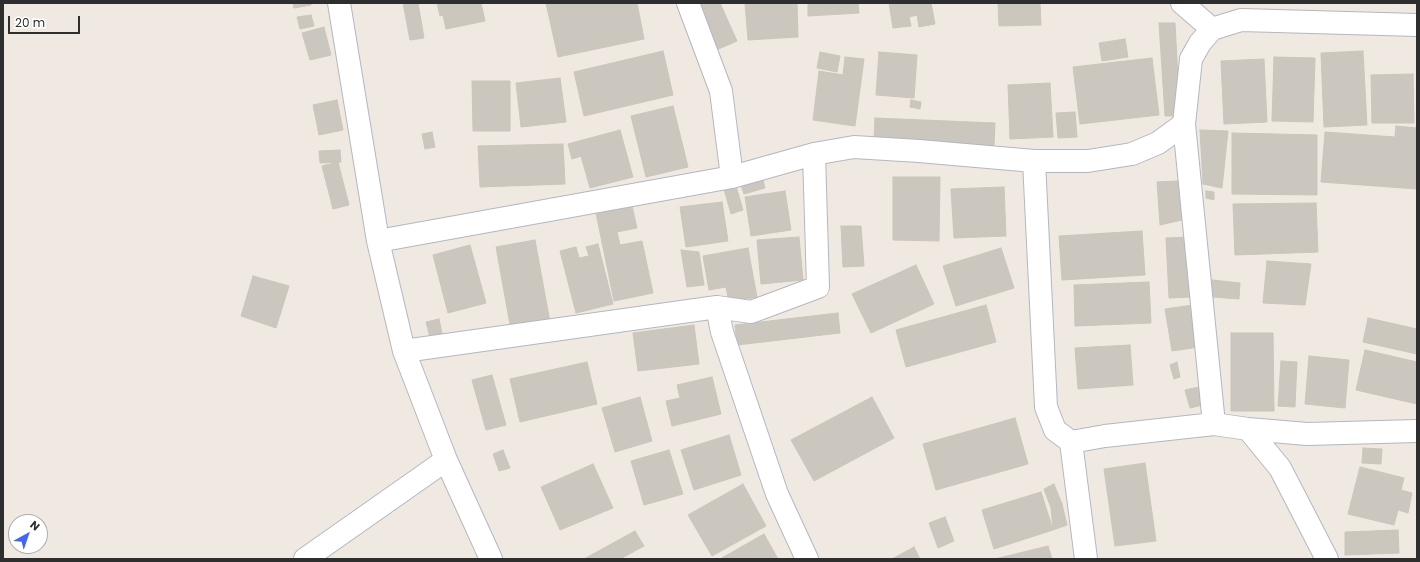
<!DOCTYPE html>
<html>
<head>
<meta charset="utf-8">
<style>
  body { margin:0 }
  #map { position:relative; width:1420px; height:562px; overflow:hidden; background:#efe9e1; font-family:Poppins,sans-serif }
  canvas { display:block }
  .frame { position:absolute; inset:0; border:4px solid #2e2e2e; pointer-events:none }
  .north { position:absolute; left:8px; top:514px; width:40px; height:40px; box-sizing:border-box; background:#fff; border:1px solid #ababab; border-radius:50%; rotate:40deg; font-size:11px; font-weight:700; line-height:16px; text-align:center; color:#2e2e2e }
  .north::after { content:''; display:block; margin:auto; width:14px; height:18px; background:#4264fb; clip-path:polygon(50% 0,100% 100%,50% 72%,0 100%) }
  .scale { position:absolute; left:8px; top:16px; width:72px; height:18px; box-sizing:border-box; border:2px solid #2e2e2e; border-top:0; padding-left:5px; font-size:12px; line-height:14px; white-space:nowrap; color:#2e2e2e; -webkit-text-stroke:3px #fff; paint-order:stroke }
</style>
</head>
<body>
<div id="map">
<canvas width="1420" height="562"></canvas>
<div class="frame"></div>
<div class="north">N</div>
<div class="scale">20 m</div>
</div>
<script>
const context = document.querySelector('canvas').getContext('2d');
context.lineJoin = 'round';
function fill(path, color) {
  context.fillStyle = color;
  context.fill(path, 'evenodd');
}
function toPath(rows) {
  const path = new Path2D();
  for (const r of rows) {
    path.moveTo(r[0], r[1]);
    for (let i = 2; i < r.length; i += 2) path.lineTo(r[i], r[i + 1]);
  }
  return path;
}
function strokePath(path, color, width, dash) {
  context.strokeStyle = color;
  context.lineWidth = width;
  context.lineCap = dash ? 'butt' : 'round';
  context.setLineDash(dash || []);
  context.stroke(path);
}
const building = toPath([
  [293,3,311,3,311,5,294,8,293,3],
  [403,3,418,3,424,38,410,40,403,3],
  [437,3,481,3,485,21,446,29,443,15,440,16,437,3],
  [546,3,637,3,644,39,558,57,546,3],
  [700,3,720,3,737,41,714,51,696,12,703,9,700,3],
  [745,3,797,3,798,37,748,40,745,3],
  [808,3,858,3,859,13,808,16,808,3],
  [889,3,931,3,935,24,919,27,917,15,909,17,911,26,893,28,889,3],
  [998,3,1040,3,1041,25,999,26,998,3],
  [311,15,314,26,300,29,297,17,311,15],
  [1159,23,1175,23,1180,116,1165,116,1159,23],
  [324,27,331,55,310,60,302,33,324,27],
  [1125,39,1128,57,1102,61,1099,43,1125,39],
  [663,51,673,95,584,116,574,72,663,51],
  [1363,51,1367,125,1324,127,1321,53,1363,51],
  [820,52,840,56,837,72,817,68,820,52],
  [879,52,917,55,914,98,876,95,879,52],
  [845,57,864,59,855,126,813,120,819,71,843,75,845,57],
  [1274,57,1315,58,1313,122,1272,121,1274,57],
  [1152,58,1159,115,1080,124,1073,67,1152,58],
  [1264,59,1267,122,1224,124,1221,61,1264,59],
  [1413,74,1414,123,1372,123,1371,75,1413,74],
  [560,78,566,122,521,127,516,83,560,78],
  [472,81,510,81,510,131,473,131,472,81],
  [1050,83,1053,137,1010,139,1008,85,1050,83],
  [337,100,343,130,319,135,313,105,337,100],
  [911,100,921,102,920,109,910,107,911,100],
  [673,106,688,167,646,177,631,116,673,106],
  [1075,112,1077,137,1058,138,1056,113,1075,112],
  [875,118,995,123,994,146,874,141,875,118],
  [1396,126,1417,128,1417,189,1321,182,1325,132,1395,137,1396,126],
  [620,130,633,177,590,188,581,156,572,159,568,144,620,130],
  [1200,130,1228,131,1222,188,1203,184,1200,130],
  [432,132,435,147,425,149,422,134,432,132],
  [1232,133,1317,135,1317,195,1232,194,1232,133],
  [563,144,565,184,480,187,478,146,563,144],
  [340,150,341,162,320,163,319,151,340,150],
  [338,162,349,205,333,209,322,166,338,162],
  [762,176,765,188,744,194,740,182,762,176],
  [893,177,940,177,939,241,893,240,893,177],
  [1178,181,1182,220,1160,225,1157,182,1178,181],
  [736,186,743,210,731,214,724,189,736,186],
  [1004,187,1006,236,954,238,951,189,1004,187],
  [785,191,791,230,751,236,745,197,785,191],
  [1206,191,1214,192,1214,200,1206,198,1206,191],
  [722,202,728,241,686,247,680,207,722,202],
  [1316,203,1318,252,1235,255,1233,204,1316,203],
  [632,206,637,228,617,232,620,245,642,241,653,293,614,301,596,213,632,206],
  [841,226,861,226,864,266,843,267,841,226],
  [1142,231,1145,275,1062,280,1059,236,1142,231],
  [799,237,803,280,761,284,757,240,799,237],
  [1188,237,1191,297,1169,298,1166,238,1188,237],
  [535,240,550,322,511,330,496,247,535,240],
  [598,244,613,304,576,313,560,251,576,247,579,258,589,256,586,247,598,244],
  [470,245,486,303,448,313,433,255,470,245],
  [748,248,757,297,729,302,726,287,709,290,703,256,748,248],
  [1001,248,1014,288,956,306,943,266,1001,248],
  [681,250,699,252,704,285,687,287,681,250],
  [1267,261,1311,264,1305,305,1263,303,1267,261],
  [916,265,934,304,871,333,852,294,916,265],
  [253,276,289,286,276,328,241,316,253,276],
  [1212,280,1240,283,1239,299,1212,297,1212,280],
  [1149,282,1151,323,1075,326,1074,285,1149,282],
  [986,305,996,342,906,367,896,330,986,305],
  [1193,305,1199,347,1172,351,1165,309,1193,305],
  [838,313,840,333,737,345,735,325,838,313],
  [1368,318,1417,329,1417,354,1363,342,1368,318],
  [439,319,443,338,431,341,426,322,439,319],
  [694,325,699,364,638,371,633,333,694,325],
  [1231,333,1273,333,1274,411,1231,411,1231,333],
  [1130,345,1133,385,1078,389,1075,348,1130,345],
  [1365,350,1417,362,1417,404,1356,390,1365,350],
  [1309,356,1349,360,1345,408,1305,404,1309,356],
  [1281,361,1297,362,1295,407,1278,406,1281,361],
  [587,362,597,404,520,422,510,379,587,362],
  [1177,362,1180,377,1174,379,1170,365,1177,362],
  [492,375,506,425,486,430,472,380,492,375],
  [712,377,721,414,672,426,666,401,680,398,677,385,712,377],
  [1199,387,1203,405,1190,408,1185,390,1199,387],
  [640,397,652,441,615,452,602,408,640,397],
  [872,397,894,438,814,481,791,440,872,397],
  [1015,418,1028,464,936,490,923,444,1015,418],
  [729,435,741,475,694,490,681,450,729,435],
  [1363,448,1382,449,1381,464,1362,463,1363,448],
  [503,450,510,468,499,471,493,454,503,450],
  [669,450,683,494,644,505,631,461,669,450],
  [1145,463,1156,541,1115,546,1104,469,1145,463],
  [593,464,613,508,560,530,541,487,593,464],
  [1360,467,1404,478,1401,490,1412,493,1408,513,1398,510,1394,525,1348,514,1360,467],
  [743,484,766,526,712,556,688,515,743,484],
  [1054,484,1062,504,1051,508,1044,489,1054,484],
  [1041,492,1053,530,994,549,982,510,1041,492],
  [1062,504,1067,525,1053,530,1051,508,1062,504],
  [945,517,954,541,938,548,929,523,945,517],
  [1398,530,1399,553,1345,555,1345,532,1398,530],
  [635,531,644,546,622,558,623,559,584,559,635,531],
  [764,534,778,559,720,559,764,534],
  [1048,546,1052,559,995,559,1048,546],
  [914,547,920,559,892,559,914,547]
]);
const minor = toPath([
  [339,3,378,241,404,351,446,460,491,559],
  [688,3,721,91,732,177],
  [1182,3,1212,29],
  [1184,124,1214,424],
  [1034,161,1046,407,1055,430,1071,442,1086,559],
  [378,241,732,177,814,154,854,147,919,151,1034,161,1088,161,1132,154,1158,143,1184,124,1191,59,1200,43,1212,29,1241,20,1417,25],
  [717,307,722,332,777,494,807,559],
  [404,351,717,307,751,312,818,287,814,154],
  [1248,429,1280,468,1327,559],
  [1071,442,1105,436,1214,424,1248,429,1307,434,1417,431],
  [305,559,446,460]
]);
fill(building, '#cbc7bf');
strokePath(building, '#cbc5ba', 1);
strokePath(minor, '#b4b7c1', 24);
strokePath(minor, '#fff', 22);
</script>
</body>
</html>
